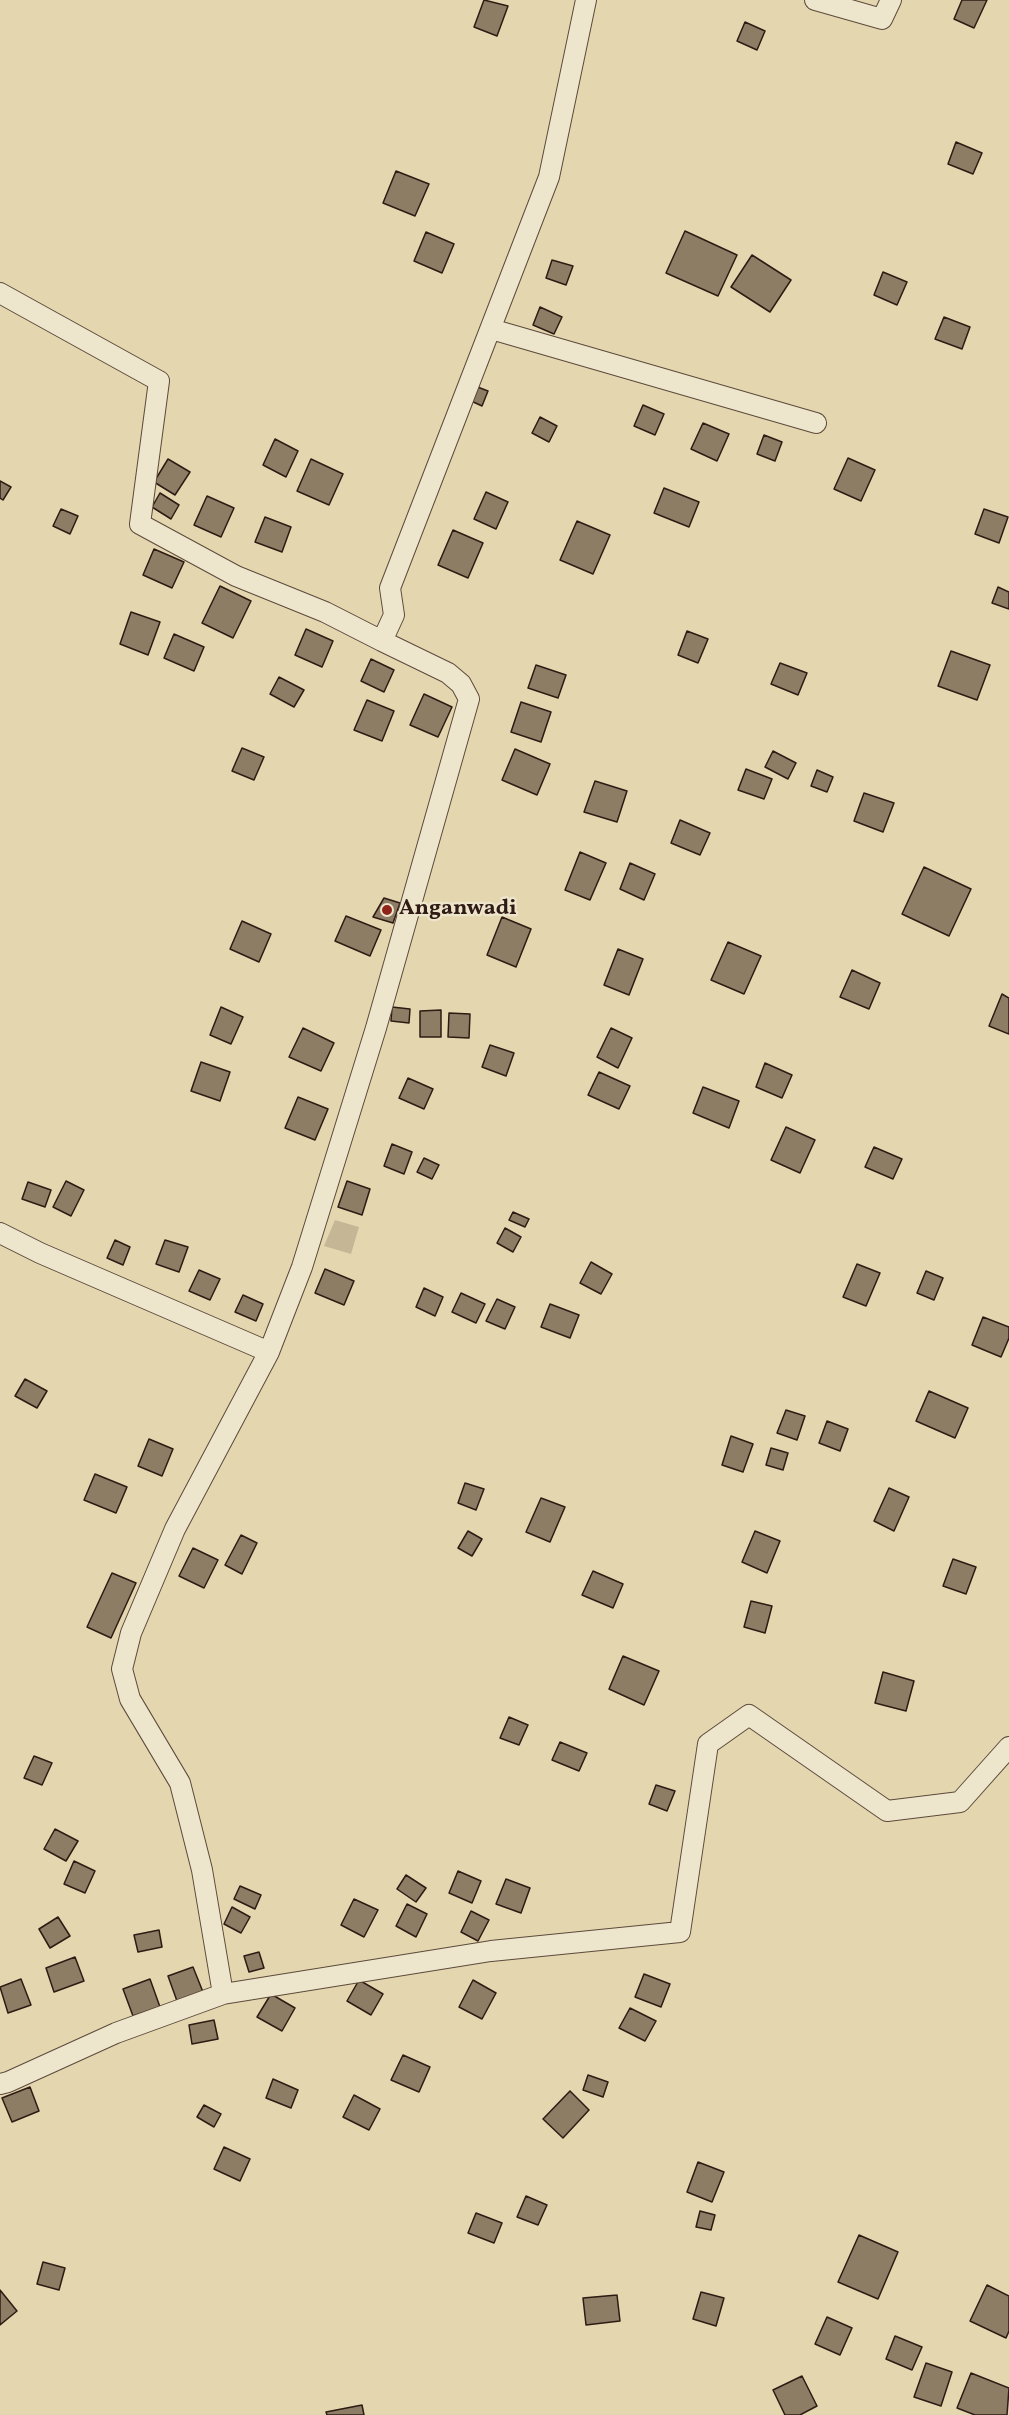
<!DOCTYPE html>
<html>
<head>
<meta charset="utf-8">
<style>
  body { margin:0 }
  canvas { display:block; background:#e4d7b0 }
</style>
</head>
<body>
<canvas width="1009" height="2415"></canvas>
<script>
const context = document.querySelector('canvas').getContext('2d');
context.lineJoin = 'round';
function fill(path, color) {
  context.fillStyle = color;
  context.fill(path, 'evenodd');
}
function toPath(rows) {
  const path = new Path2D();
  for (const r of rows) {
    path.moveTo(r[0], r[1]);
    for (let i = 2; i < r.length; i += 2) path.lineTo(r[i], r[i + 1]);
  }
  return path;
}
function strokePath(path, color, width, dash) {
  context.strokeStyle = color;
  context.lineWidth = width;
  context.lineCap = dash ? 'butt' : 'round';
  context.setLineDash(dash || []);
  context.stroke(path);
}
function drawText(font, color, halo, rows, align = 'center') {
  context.font = font + ' Vollkorn,serif';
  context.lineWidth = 4.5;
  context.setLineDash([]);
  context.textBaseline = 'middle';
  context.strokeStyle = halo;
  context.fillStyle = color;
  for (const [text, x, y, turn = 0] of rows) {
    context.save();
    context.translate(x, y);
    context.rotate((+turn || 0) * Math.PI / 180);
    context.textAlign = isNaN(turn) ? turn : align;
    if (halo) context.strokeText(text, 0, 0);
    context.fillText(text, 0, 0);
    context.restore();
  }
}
const green = toPath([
  [335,1220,359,1227,351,1254,324,1246]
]);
const building = toPath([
  [484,0,508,6,497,36,474,27,484,0],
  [962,0,987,0,974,28,954,19,962,0],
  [745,22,765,31,757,50,737,41,745,22],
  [956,142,982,153,973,174,948,164,956,142],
  [396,171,429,184,415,216,383,203,396,171],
  [685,231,737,255,718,296,666,273,685,231],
  [426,232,454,244,442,273,414,261,426,232],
  [752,255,791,280,770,312,731,287,752,255],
  [552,260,573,266,566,285,546,278,552,260],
  [883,272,907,282,897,305,874,295,883,272],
  [540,307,562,317,554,334,533,325,540,307],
  [944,317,970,327,962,349,935,339,944,317],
  [475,386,488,391,482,406,469,400,475,386],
  [643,405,664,414,655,435,634,426,643,405],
  [540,417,557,426,549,442,532,433,540,417],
  [703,423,729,434,717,461,691,449,703,423],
  [764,435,782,442,775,461,757,454,764,435],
  [275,439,298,451,286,477,263,465,275,439],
  [848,458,875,470,861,501,834,489,848,458],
  [168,459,190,472,175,495,154,482,168,459],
  [311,459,343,474,329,505,297,491,311,459],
  [0,481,11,487,3,500,0,498,0,481],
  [664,488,699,502,689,527,654,513,664,488],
  [486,492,508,502,496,529,474,519,486,492],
  [160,493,179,505,171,519,152,507,160,493],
  [207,496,234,508,221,537,194,525,207,496],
  [61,509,78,516,70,534,53,526,61,509],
  [984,509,1008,517,999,543,975,534,984,509],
  [265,517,291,527,282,552,255,542,265,517],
  [577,521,610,535,593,574,560,560,577,521],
  [453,530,483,543,468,578,438,565,453,530],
  [154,549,184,562,172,588,143,575,154,549],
  [220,586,251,601,233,638,202,623,220,586],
  [998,587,1009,592,1009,609,992,603,998,587],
  [131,612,160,622,148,655,120,644,131,612],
  [306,629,333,641,322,667,295,655,306,629],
  [687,631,708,639,698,663,678,655,687,631],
  [174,634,204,647,194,671,164,658,174,634],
  [951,651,990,665,977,700,938,686,951,651],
  [371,659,394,670,384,692,361,681,371,659],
  [780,663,807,673,798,695,771,684,780,663],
  [536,665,566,675,558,698,528,688,536,665],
  [279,677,304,690,294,707,270,694,279,677],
  [424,694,452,707,438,737,410,725,424,694],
  [367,700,394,711,382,741,354,730,367,700],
  [521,702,551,712,541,742,511,732,521,702],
  [242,748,264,757,254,780,232,771,242,748],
  [515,749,550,764,537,795,502,780,515,749],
  [773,751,796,763,788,779,765,767,773,751],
  [746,769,772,779,764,799,738,790,746,769],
  [817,770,833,777,827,792,811,786,817,770],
  [595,781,627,791,617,822,584,812,595,781],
  [864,793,894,803,883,832,854,821,864,793],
  [680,820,710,833,700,855,671,843,680,820],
  [580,852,606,863,590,900,565,890,580,852],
  [630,863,655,874,644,900,620,889,630,863],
  [924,867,971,889,949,936,902,914,924,867],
  [384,898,400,903,393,923,373,917,384,898],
  [346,916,381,930,370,956,335,941,346,916],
  [502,917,531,929,516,967,487,955,502,917],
  [242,921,271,934,259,962,230,949,242,921],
  [728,942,761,956,744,994,711,980,728,942],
  [618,949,643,959,629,995,604,985,618,949],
  [852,970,880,983,869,1009,840,997,852,970],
  [1002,994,1009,998,1009,1034,989,1026,1002,994],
  [221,1007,243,1017,231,1044,210,1035,221,1007],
  [392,1007,410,1009,409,1023,391,1021,392,1007],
  [441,1010,441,1037,420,1037,420,1011,441,1010],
  [449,1013,470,1014,469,1038,448,1037,449,1013],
  [303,1028,334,1043,321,1071,289,1057,303,1028],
  [611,1028,632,1038,618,1068,597,1057,611,1028],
  [490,1045,514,1053,506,1076,482,1067,490,1045],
  [201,1062,230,1072,220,1101,191,1091,201,1062],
  [765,1063,792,1075,782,1098,756,1087,765,1063],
  [599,1072,630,1086,619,1109,588,1095,599,1072],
  [408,1078,433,1089,424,1109,399,1098,408,1078],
  [703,1087,739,1101,729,1128,693,1113,703,1087],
  [298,1097,328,1109,315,1140,285,1128,298,1097],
  [786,1127,815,1140,800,1173,771,1160,786,1127],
  [392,1144,412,1152,404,1174,384,1166,392,1144],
  [874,1147,902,1159,893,1179,865,1167,874,1147],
  [424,1158,439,1165,432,1179,417,1172,424,1158],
  [66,1181,84,1190,71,1216,53,1207,66,1181],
  [347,1181,370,1189,362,1215,338,1207,347,1181],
  [28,1182,51,1190,45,1207,22,1199,28,1182],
  [513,1212,529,1219,525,1227,509,1220,513,1212],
  [505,1228,521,1237,513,1252,497,1243,505,1228],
  [115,1240,130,1247,123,1265,107,1258,115,1240],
  [165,1240,188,1247,179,1272,156,1264,165,1240],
  [591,1262,612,1274,601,1294,580,1283,591,1262],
  [857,1264,880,1273,866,1306,843,1297,857,1264],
  [325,1269,354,1281,344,1305,315,1293,325,1269],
  [199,1270,220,1279,210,1300,189,1291,199,1270],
  [926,1271,943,1278,934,1300,917,1293,926,1271],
  [424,1288,443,1297,435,1316,416,1307,424,1288],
  [461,1293,485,1304,476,1323,452,1312,461,1293],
  [243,1295,263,1304,256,1321,235,1312,243,1295],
  [497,1299,515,1307,505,1329,486,1321,497,1299],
  [550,1304,579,1315,570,1338,541,1327,550,1304],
  [983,1317,1009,1327,1009,1338,1001,1357,972,1345,983,1317],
  [25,1379,47,1391,37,1408,15,1396,25,1379],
  [929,1391,968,1408,955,1438,916,1421,929,1391],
  [786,1410,805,1416,797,1440,777,1433,786,1410],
  [827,1421,848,1429,840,1451,819,1443,827,1421],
  [731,1436,753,1444,743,1472,722,1465,731,1436],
  [149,1439,173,1449,162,1476,138,1466,149,1439],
  [771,1448,788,1453,783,1470,766,1465,771,1448],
  [95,1474,127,1487,116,1513,84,1500,95,1474],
  [465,1483,484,1489,476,1510,458,1503,465,1483],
  [889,1488,909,1497,894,1531,874,1521,889,1488],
  [541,1498,565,1507,550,1542,526,1532,541,1498],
  [468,1531,482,1539,472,1556,458,1548,468,1531],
  [755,1531,780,1541,767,1573,742,1562,755,1531],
  [241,1535,257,1543,242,1574,225,1565,241,1535],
  [193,1548,218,1560,204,1588,179,1576,193,1548],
  [953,1559,976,1567,966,1594,943,1586,953,1559],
  [593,1571,623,1584,613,1608,582,1595,593,1571],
  [112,1573,136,1583,111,1638,87,1627,112,1573],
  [751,1601,772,1606,765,1633,744,1627,751,1601],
  [623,1656,659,1671,644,1705,609,1689,623,1656],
  [883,1672,914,1681,906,1711,875,1703,883,1672],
  [509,1717,528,1725,519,1745,500,1738,509,1717],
  [560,1742,587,1753,579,1771,552,1760,560,1742],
  [34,1756,52,1763,42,1785,24,1778,34,1756],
  [656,1785,675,1791,667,1811,649,1804,656,1785],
  [55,1829,78,1841,66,1861,44,1849,55,1829],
  [74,1861,95,1871,85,1893,64,1884,74,1861],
  [458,1871,481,1881,472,1903,449,1893,458,1871],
  [406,1875,426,1888,416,1902,397,1889,406,1875],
  [506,1879,530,1888,521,1913,496,1904,506,1879],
  [240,1886,261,1895,255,1909,234,1899,240,1886],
  [354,1899,378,1910,364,1937,341,1925,354,1899],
  [407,1904,427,1914,416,1937,396,1926,407,1904],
  [232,1907,250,1917,241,1933,224,1924,232,1907],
  [471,1911,489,1920,478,1941,461,1932,471,1911],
  [58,1917,70,1936,50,1948,39,1929,58,1917],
  [159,1930,162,1947,138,1952,134,1935,159,1930],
  [259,1952,264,1968,249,1972,244,1956,259,1952],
  [75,1957,84,1981,54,1992,46,1968,75,1957],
  [193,1967,203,1992,177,2001,168,1976,193,1967],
  [644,1974,670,1984,661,2007,635,1997,644,1974],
  [21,1979,31,2005,8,2013,0,1987,21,1979],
  [150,1979,160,2007,133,2016,123,1989,150,1979],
  [359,1980,383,1994,371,2015,347,2001,359,1980],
  [473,1980,496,1993,482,2019,459,2007,473,1980],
  [271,1994,295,2008,282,2031,257,2017,271,1994],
  [630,2008,656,2021,645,2041,619,2028,630,2008],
  [214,2020,218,2039,192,2044,189,2025,214,2020],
  [403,2055,430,2067,419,2092,391,2080,403,2055],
  [588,2075,608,2082,603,2097,583,2090,588,2075],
  [273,2079,298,2090,291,2108,266,2098,273,2079],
  [30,2087,39,2111,12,2122,2,2098,30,2087],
  [570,2091,589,2110,563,2138,543,2119,570,2091],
  [354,2095,380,2109,369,2130,343,2117,354,2095],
  [204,2105,221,2114,214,2127,197,2117,204,2105],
  [224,2147,250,2159,240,2181,214,2169,224,2147],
  [698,2162,724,2172,712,2202,687,2192,698,2162],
  [526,2196,547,2205,538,2225,517,2217,526,2196],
  [700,2211,715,2215,711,2230,696,2227,700,2211],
  [476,2213,502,2223,494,2243,468,2233,476,2213],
  [859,2235,898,2252,878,2299,838,2282,859,2235],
  [43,2262,65,2268,59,2290,37,2284,43,2262],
  [987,2285,1009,2296,1009,2331,1006,2338,970,2321,987,2285],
  [0,2290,17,2311,0,2325,0,2290],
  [701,2292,724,2298,716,2326,693,2319,701,2292],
  [617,2295,620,2321,586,2325,583,2298,617,2295],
  [827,2317,852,2328,840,2355,815,2344,827,2317],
  [895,2336,922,2347,912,2370,886,2359,895,2336],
  [926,2363,952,2372,941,2406,914,2397,926,2363],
  [971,2373,1009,2388,1007,2415,975,2415,957,2408,971,2373],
  [802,2376,817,2406,800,2415,785,2415,773,2390,802,2376],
  [362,2405,364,2415,327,2415,326,2412,362,2405]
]);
const minor = toPath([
  [586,0,549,177,390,588,394,615,382,641,448,673,461,684,469,699,376,1028,302,1267,269,1352,175,1529,131,1633,122,1669,130,1699,180,1783,202,1870,223,1994,491,1951,680,1932,708,1744,749,1715,887,1811,960,1802,1009,1747],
  [815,0,882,19,891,0],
  [0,293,159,381,140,524,236,576,325,612,382,641],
  [491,329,816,423],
  [0,1233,40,1253,269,1352],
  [0,2084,8,2082,116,2033,223,1994]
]);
const markers = [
  [387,910,6,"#8f2418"]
];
const poiNames = [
  ["Anganwadi",399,910]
];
fill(green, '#c5b795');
fill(building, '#8d7d65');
strokePath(building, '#2f1b14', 1.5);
strokePath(minor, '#5c4a3b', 22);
strokePath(minor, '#ede5cc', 20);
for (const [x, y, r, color] of markers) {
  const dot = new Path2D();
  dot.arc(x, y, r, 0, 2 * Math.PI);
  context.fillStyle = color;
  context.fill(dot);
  strokePath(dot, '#ede5cc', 2);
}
drawText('bold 22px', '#2f1b14', '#ede5cc', poiNames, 'left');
</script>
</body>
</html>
